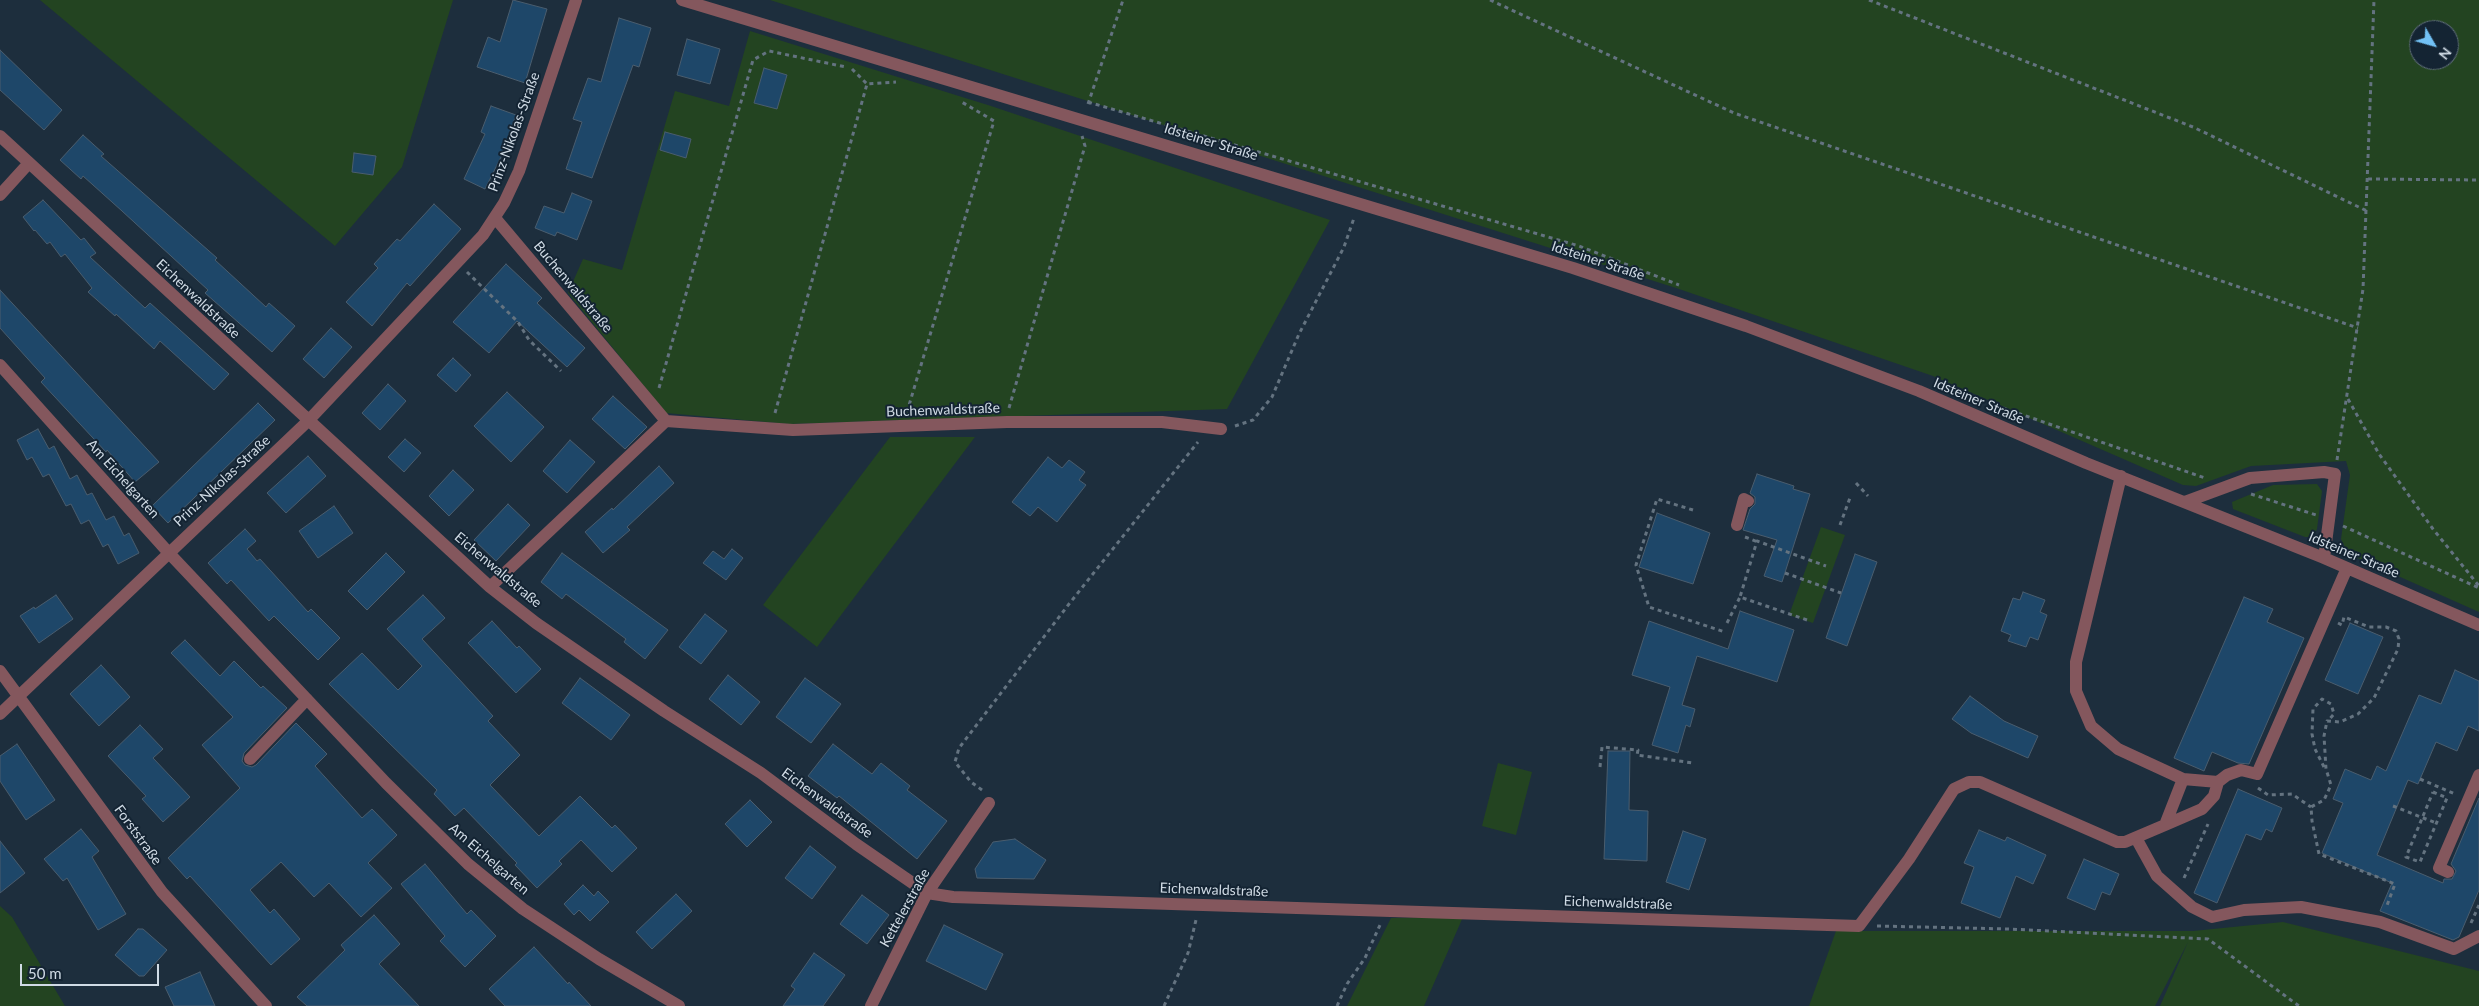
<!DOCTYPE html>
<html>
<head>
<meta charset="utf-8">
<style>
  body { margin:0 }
  #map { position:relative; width:2479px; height:1006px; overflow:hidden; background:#1d2e3d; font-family:Lato,sans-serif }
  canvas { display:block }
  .north { position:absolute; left:2409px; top:20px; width:50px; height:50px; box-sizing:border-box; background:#142433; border:1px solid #5f6d7a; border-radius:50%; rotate:128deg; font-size:14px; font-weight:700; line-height:20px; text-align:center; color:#d0dbe5 }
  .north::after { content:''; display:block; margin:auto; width:18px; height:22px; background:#72c1f5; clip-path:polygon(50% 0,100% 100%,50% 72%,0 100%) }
  .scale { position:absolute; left:20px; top:964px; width:139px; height:22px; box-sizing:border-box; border:2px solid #d0dbe5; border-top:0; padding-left:6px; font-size:15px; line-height:18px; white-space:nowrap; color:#d0dbe5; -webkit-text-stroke:4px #142433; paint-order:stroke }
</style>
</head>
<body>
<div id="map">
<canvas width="2479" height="1006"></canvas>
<div class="north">N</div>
<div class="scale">50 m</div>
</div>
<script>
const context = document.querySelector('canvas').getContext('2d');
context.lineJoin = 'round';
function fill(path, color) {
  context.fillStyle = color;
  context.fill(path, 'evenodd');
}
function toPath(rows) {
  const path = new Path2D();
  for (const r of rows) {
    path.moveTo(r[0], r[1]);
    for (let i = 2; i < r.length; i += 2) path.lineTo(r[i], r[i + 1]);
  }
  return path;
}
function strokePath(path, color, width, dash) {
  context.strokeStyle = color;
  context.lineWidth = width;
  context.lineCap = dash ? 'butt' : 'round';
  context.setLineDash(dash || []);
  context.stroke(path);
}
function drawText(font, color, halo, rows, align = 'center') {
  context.font = font + ' Lato,sans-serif';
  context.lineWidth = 4;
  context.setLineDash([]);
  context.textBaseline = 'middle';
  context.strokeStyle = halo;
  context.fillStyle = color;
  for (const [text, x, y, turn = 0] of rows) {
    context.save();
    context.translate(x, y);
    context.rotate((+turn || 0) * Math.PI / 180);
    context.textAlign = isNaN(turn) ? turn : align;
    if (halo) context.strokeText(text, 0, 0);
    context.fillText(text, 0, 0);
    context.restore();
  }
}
const green = toPath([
  [40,0,453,0,402,167,335,246],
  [770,0,2479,0,2479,612,2353,556,2346,549,2341,539,2350,475,2346,461,2251,466,2196,486,2183,485,1933,376,1676,288],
  [2419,30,2449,30,2449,60,2419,60],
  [750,31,991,106,1330,220,1227,409,789,424,666,413,568,293,583,259,622,270,675,91,729,106],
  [890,437,975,437,817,647,763,605],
  [2317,484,2322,491,2317,529,2313,537,2305,537,2233,509,2232,502,2273,485],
  [1821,527,1845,535,1813,623,1789,615],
  [1498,763,1532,772,1516,835,1482,826],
  [0,906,12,917,65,1006,0,1006],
  [1463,917,1424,1006,1347,1006,1391,918],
  [2283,922,2479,971,2479,1006,2160,1006,2188,942,2155,1006,1809,1006,1836,931,2193,931]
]);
const building = toPath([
  [513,0,547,9,525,83,477,67,488,37,500,42,513,0],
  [619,18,651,28,639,67,633,65,592,178,566,169,582,122,573,119,588,78,601,82,619,18],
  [687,39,720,49,710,84,677,75,687,39],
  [0,50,62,110,44,130,0,90,0,50],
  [764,68,787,75,777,109,754,103,764,68],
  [491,106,516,115,501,157,485,189,464,179,485,134,481,132,491,106],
  [665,132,691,139,686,158,660,150,665,132],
  [83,135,104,154,101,156,217,258,215,260,266,307,269,303,295,326,272,352,205,293,208,290,122,211,83,176,81,179,60,160,83,135],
  [354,153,376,156,373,175,352,172,354,153],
  [572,193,592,201,577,240,557,232,555,236,535,228,544,206,564,213,572,193],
  [43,200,81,240,84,238,96,253,90,257,145,308,150,303,229,374,214,390,160,341,154,349,116,314,115,316,88,292,92,288,65,254,61,257,50,242,47,244,35,230,34,231,23,217,43,200],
  [434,204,461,229,410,286,407,283,372,326,346,302,378,268,374,264,397,239,400,241,434,204],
  [506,264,542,298,537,303,585,348,567,367,517,321,489,353,453,322,506,264],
  [0,290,159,462,135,482,107,450,106,452,41,382,45,378,0,328,0,290],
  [331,328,352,347,324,378,303,359,331,328],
  [453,358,471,375,456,392,437,375,453,358],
  [388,384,406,401,380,430,362,413,388,384],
  [507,392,544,427,511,462,474,426,507,392],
  [613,396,647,427,625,449,592,419,613,396],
  [258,403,275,420,168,523,152,506,258,403],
  [38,429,49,449,54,446,70,479,77,475,87,495,92,493,106,520,114,516,124,536,129,533,139,553,118,564,108,544,103,547,89,520,81,524,71,504,66,506,49,474,43,477,32,457,27,460,17,440,38,429],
  [405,439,421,453,404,472,388,457,405,439],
  [570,440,595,462,567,493,543,471,570,440],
  [308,456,326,476,286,513,267,493,308,456],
  [1048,457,1062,468,1069,460,1085,472,1079,480,1086,485,1057,522,1038,507,1030,516,1012,502,1048,457],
  [659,466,674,483,627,527,630,530,603,553,585,532,612,508,613,510,659,466],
  [453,470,474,490,449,516,429,496,453,470],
  [1757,474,1794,486,1793,489,1810,494,1782,582,1764,576,1777,540,1743,530,1750,509,1755,504,1755,497,1750,493,1757,474],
  [508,504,530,525,496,561,474,540,508,504],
  [334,506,353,533,318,558,299,531,334,506],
  [1657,513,1710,533,1693,584,1639,567,1657,513],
  [245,529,256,541,247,549,257,561,260,559,308,612,311,609,340,638,318,660,274,616,269,621,231,580,227,584,208,563,245,529],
  [732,549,743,558,726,580,703,563,713,551,724,559,732,549],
  [386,553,405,572,367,610,348,591,386,553],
  [562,553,668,630,645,659,624,642,626,639,566,594,562,599,541,582,562,553],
  [1855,554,1877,562,1847,646,1826,638,1855,554],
  [2023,592,2045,600,2040,612,2047,615,2038,640,2030,637,2026,647,2008,641,2011,635,2001,631,2013,598,2020,600,2023,592],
  [56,595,73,619,39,643,20,616,34,607,35,609,56,595],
  [423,595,445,618,422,639,493,716,488,721,520,755,490,785,539,836,580,796,612,828,615,825,637,848,612,872,581,840,559,861,562,864,537,888,515,865,517,863,464,808,455,816,434,794,437,790,329,684,362,653,398,690,422,666,387,629,423,595],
  [2244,597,2273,609,2267,622,2304,638,2249,764,2238,763,2212,752,2204,771,2174,758,2244,597],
  [1740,611,1794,630,1777,682,1697,656,1682,705,1695,709,1690,727,1686,725,1678,753,1652,745,1670,687,1632,675,1649,621,1728,649,1740,611],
  [705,614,727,631,701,664,679,647,705,614],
  [492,621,517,648,519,646,541,669,516,693,468,643,492,621],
  [2350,623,2383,637,2358,694,2325,680,2350,623],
  [185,640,220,676,234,661,261,688,263,686,287,708,244,753,242,761,245,765,252,767,256,765,296,723,327,754,315,766,362,818,372,809,397,835,368,863,392,888,361,917,329,883,314,897,281,862,250,890,270,913,274,909,300,939,271,965,190,876,187,879,168,858,240,788,202,745,233,717,171,653,185,640],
  [101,665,130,697,99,726,70,694,101,665],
  [2455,670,2479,681,2479,731,2468,726,2457,751,2436,742,2418,784,2408,780,2377,855,2443,883,2444,879,2452,879,2456,871,2451,864,2479,798,2479,890,2459,937,2453,940,2380,911,2392,883,2322,853,2343,803,2333,799,2345,769,2371,780,2377,766,2386,771,2419,695,2441,704,2455,670],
  [728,675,760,702,741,725,709,699,728,675],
  [580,678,630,715,611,740,562,703,580,678],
  [805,678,841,704,811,743,776,717,805,678],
  [1970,696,2004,721,2038,736,2028,758,1971,733,1952,719,1970,696],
  [140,725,163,749,153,758,190,797,163,822,142,799,146,796,108,756,140,725],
  [17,744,55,800,26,820,0,781,0,756,17,744],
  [833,744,872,774,881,763,910,786,907,790,947,821,917,859,839,796,837,798,808,776,833,744],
  [1608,751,1630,751,1629,810,1648,811,1647,861,1604,859,1608,751],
  [2238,789,2282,808,2272,832,2266,829,2261,840,2246,834,2217,903,2194,893,2238,789],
  [750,800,772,822,747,847,725,824,750,800],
  [81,829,99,851,92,857,126,914,98,930,67,878,63,881,44,859,81,829],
  [1979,830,2005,841,2007,837,2046,855,2033,884,2016,876,2000,918,1961,903,1974,867,1964,863,1979,830],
  [1683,831,1706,839,1689,890,1666,882,1683,831],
  [1015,839,1046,860,1034,879,977,878,975,869,993,842,1015,839],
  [0,841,25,873,0,893,0,841],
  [810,846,836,867,812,899,785,878,810,846],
  [2084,859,2119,874,2110,895,2102,892,2095,910,2067,898,2084,859],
  [425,864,467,914,471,910,496,936,465,967,440,941,445,936,401,884,425,864],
  [583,885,594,896,598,891,609,902,590,921,579,910,574,915,564,904,583,885],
  [676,894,692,911,652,949,636,932,676,894],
  [862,895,889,915,867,944,840,924,862,895],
  [374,915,400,944,379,964,419,1006,307,1006,297,997,345,950,341,945,374,915],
  [944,925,1003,954,986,990,926,961,944,925],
  [138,929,143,929,167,950,144,976,139,976,115,955,138,929],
  [534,947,568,984,569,982,591,1006,505,1006,489,989,534,947],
  [814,953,845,975,823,1006,783,1006,795,989,791,986,814,953],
  [200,972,215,1006,174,1006,165,987,200,972]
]);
const path = toPath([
  [1490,0,1734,113,2358,328],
  [1869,0,2193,127,2367,211],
  [852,69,867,84],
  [1088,102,1579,246,1679,285],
  [1088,104,1123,0],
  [2368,179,2479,180],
  [467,272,518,322,529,340,561,371],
  [659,388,753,60,769,51,846,67],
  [2348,399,2379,454,2433,529,2479,586],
  [1009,408,1085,146,1082,136],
  [2003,408,2205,478],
  [907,412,994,121,960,101],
  [775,413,867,84,896,82],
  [1235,426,1253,420,1272,397,1299,334,1344,247,1354,218],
  [2337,460,2363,289,2374,0],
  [1856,483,1868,496],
  [2251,494,2316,515],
  [1693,510,1657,499,1636,565,1649,607,1725,632],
  [1840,525,1851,495],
  [2343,526,2479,588],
  [1745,537,1758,542],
  [1785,573,1841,593],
  [1807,620,1740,597,1757,541,1826,566],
  [1727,623,1740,597],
  [2338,623,2342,625,2344,617,2369,627,2386,627,2396,631,2399,639,2398,649,2374,698,2358,714,2340,722,2327,721,2324,736,2326,769,2331,785,2324,800,2311,807,2312,821,2319,854,2395,884,2386,908],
  [1600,767,1602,747,1638,750,1637,755,1693,763],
  [2324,767,2315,749,2312,734,2313,709,2322,699,2331,704,2334,714,2328,721],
  [2420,779,2455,794],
  [2258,788,2268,795,2292,794,2311,807],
  [982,790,971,782,955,762,959,748,1069,604,1198,442],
  [2433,792,2447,798,2420,862,2406,857,2433,792],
  [2393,806,2436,823],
  [2184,878,2208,824],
  [2471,923,2479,905],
  [1877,926,2009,929,2208,939,2299,1006],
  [1164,1006,1188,953,1196,920],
  [1337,1006,1347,984,1365,958,1380,925]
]);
const minor = toPath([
  [682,0,1573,268,1746,326,1919,391,2086,463,2324,558,2479,625],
  [0,136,490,587,536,623,664,711,761,773,856,844,927,893,953,897,1859,926,1909,859,1954,789,1969,782,1980,782,2117,842,2125,842,2165,825,2183,779],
  [0,195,29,163],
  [496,219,666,421],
  [0,365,168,552,386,783,468,864,523,909,599,959,679,1006],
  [2121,476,2076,662,2076,691,2091,726,2118,749,2183,779,2218,782,2227,775,2241,770,2257,774,2347,568],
  [2185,502,2250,478,2324,472,2335,474,2324,558],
  [1737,525,1744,499,1748,501],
  [490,587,666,421,793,430,1007,422,1162,422,1221,429],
  [0,671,162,892,266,1006],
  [0,714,308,421,483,235,504,203,519,171,576,0],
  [250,759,307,699],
  [2165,825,2202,809,2214,796,2218,782],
  [2136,838,2157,876,2192,907,2212,917,2244,910,2301,907,2380,922,2454,949,2479,936],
  [2448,872,2439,868,2479,775],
  [871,1006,927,893,989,803]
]);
const streetNames = [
  ["Prinz-Nikolas-Straße",514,132,-70],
  ["Idsteiner Straße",1211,142,17],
  ["Idsteiner Straße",1598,261,18],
  ["Buchenwaldstraße",573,287,50],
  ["Eichenwaldstraße",198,299,43],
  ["Idsteiner Straße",1979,401,23],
  ["Buchenwaldstraße",943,410,-2],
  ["Am Eichelgarten",123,479,48],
  ["Prinz-Nikolas-Straße",222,481,-43],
  ["Idsteiner Straße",2354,555,23],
  ["Eichenwaldstraße",498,570,40],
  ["Eichenwaldstraße",827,803,36],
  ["Forststraße",138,835,54],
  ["Am Eichelgarten",489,859,41],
  ["Eichenwaldstraße",1214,890,2],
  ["Eichenwaldstraße",1618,903,2],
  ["Kettelerstraße",905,908,-61]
];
fill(green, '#234421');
fill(building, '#1e4769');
strokePath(building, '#4a5d6e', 1);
strokePath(path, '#647380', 3, [4, 4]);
strokePath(minor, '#84575d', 12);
drawText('14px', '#d0dbe5', '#142433', streetNames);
</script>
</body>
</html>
